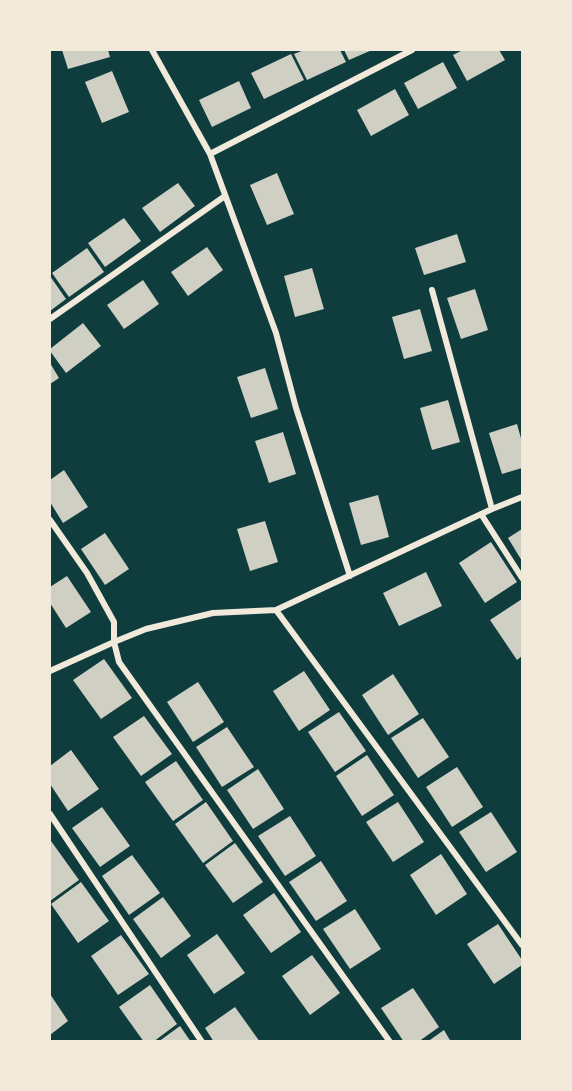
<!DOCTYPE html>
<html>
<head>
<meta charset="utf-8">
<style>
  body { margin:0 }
  #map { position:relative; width:572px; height:1091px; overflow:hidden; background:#0f3d3e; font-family:Karla,sans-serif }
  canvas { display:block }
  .frame { position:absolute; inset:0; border:51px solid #f1e9da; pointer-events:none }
</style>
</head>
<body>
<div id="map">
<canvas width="572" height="1091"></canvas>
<div class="frame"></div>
</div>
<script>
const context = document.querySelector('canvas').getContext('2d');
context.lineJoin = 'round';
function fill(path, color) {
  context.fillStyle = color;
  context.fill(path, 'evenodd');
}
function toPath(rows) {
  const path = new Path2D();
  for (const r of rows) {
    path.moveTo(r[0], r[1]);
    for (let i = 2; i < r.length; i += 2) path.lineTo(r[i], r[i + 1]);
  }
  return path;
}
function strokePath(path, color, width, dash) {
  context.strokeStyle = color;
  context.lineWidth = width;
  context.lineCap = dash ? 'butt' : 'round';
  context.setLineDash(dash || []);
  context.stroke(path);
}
const building = toPath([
  [62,50,108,50,110,57,68,69],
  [304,50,340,50,346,62,307,80,294,54],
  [344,50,372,50,349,60],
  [463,50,499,50,505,60,467,81,453,55],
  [291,54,304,80,264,99,251,73],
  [443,62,457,88,418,109,404,83],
  [112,71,129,112,102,123,85,82],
  [239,81,251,108,212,127,199,100],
  [395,89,409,115,371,136,357,110],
  [277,173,294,214,267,225,250,185],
  [178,183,195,206,160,232,142,208],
  [124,218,141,241,105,267,88,243],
  [457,234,466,262,424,275,415,248],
  [207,247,223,270,188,296,171,272],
  [87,248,104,272,69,297,52,273],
  [312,268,324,309,295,317,284,276],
  [50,276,66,299,50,311],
  [143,280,159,304,124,329,107,305],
  [475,289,488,330,461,339,447,298],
  [420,309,432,351,404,359,392,317],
  [83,323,101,346,66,373,50,351,50,349],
  [50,363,59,378,50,384],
  [265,368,278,409,251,418,237,377],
  [448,400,460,442,432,450,420,408],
  [517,424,522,442,522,468,502,474,489,433],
  [283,432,296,474,269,483,255,441],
  [64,470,88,507,63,523,50,502,50,480],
  [378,495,389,537,361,545,349,503],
  [265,521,278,562,250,571,237,529],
  [522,529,522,561,508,538],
  [105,533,129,569,105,585,81,549],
  [491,542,517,582,485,603,459,563],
  [426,572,442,606,399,626,383,593],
  [67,576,91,612,66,628,50,603,50,587],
  [522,599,522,656,517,660,490,620],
  [104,659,132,698,101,719,73,680],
  [304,671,330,710,299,731,273,691],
  [393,674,419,714,388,735,362,695],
  [198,682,224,722,193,742,167,702],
  [339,712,366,751,335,772,308,732],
  [144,716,172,754,141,776,113,737],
  [423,718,449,757,418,778,391,738],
  [227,727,254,767,222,787,196,747],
  [71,750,99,789,68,811,50,784,50,766],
  [367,755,394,795,362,816,336,776],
  [176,761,203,800,173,821,145,782],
  [457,767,483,807,452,827,426,787],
  [258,769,284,809,253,829,227,790],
  [206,802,233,841,203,863,175,824],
  [398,802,424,842,393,862,366,822],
  [102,807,130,846,100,867,72,828],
  [491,812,517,852,486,872,459,832],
  [290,816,316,856,285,876,258,836],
  [51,841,79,880,50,901,50,842],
  [235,843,263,882,233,903,205,865],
  [441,854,467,894,436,915,410,875],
  [132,855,160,893,129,915,102,876],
  [321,861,347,901,316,921,289,882],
  [81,882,109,921,78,943,51,904],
  [274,893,301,932,271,953,243,915],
  [163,897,191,936,161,958,133,919],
  [355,909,381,949,350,969,323,929],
  [498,924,522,960,522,965,494,984,467,944],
  [217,934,245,973,214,994,187,955],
  [121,935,149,974,118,995,91,956],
  [312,955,340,993,310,1015,282,976],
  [150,985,177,1024,153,1042,144,1042,119,1007],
  [413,988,439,1027,418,1042,404,1042,381,1008],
  [50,994,68,1021,50,1035],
  [235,1007,260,1042,214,1042,205,1028],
  [180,1026,191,1042,158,1042],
  [444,1030,451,1042,427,1042]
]);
const minor = toPath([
  [152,50,210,154,276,333,296,408,350,576],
  [210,154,412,50],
  [432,290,492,509],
  [50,319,225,196],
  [481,514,522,578],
  [50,520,87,573,114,622,114,642,119,662,390,1042],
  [276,610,522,945],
  [50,671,114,642,146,629,213,613,276,610,492,509,522,497],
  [50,814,202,1042]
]);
fill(building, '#cfcfc3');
strokePath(minor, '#f1e9da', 6);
</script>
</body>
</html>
